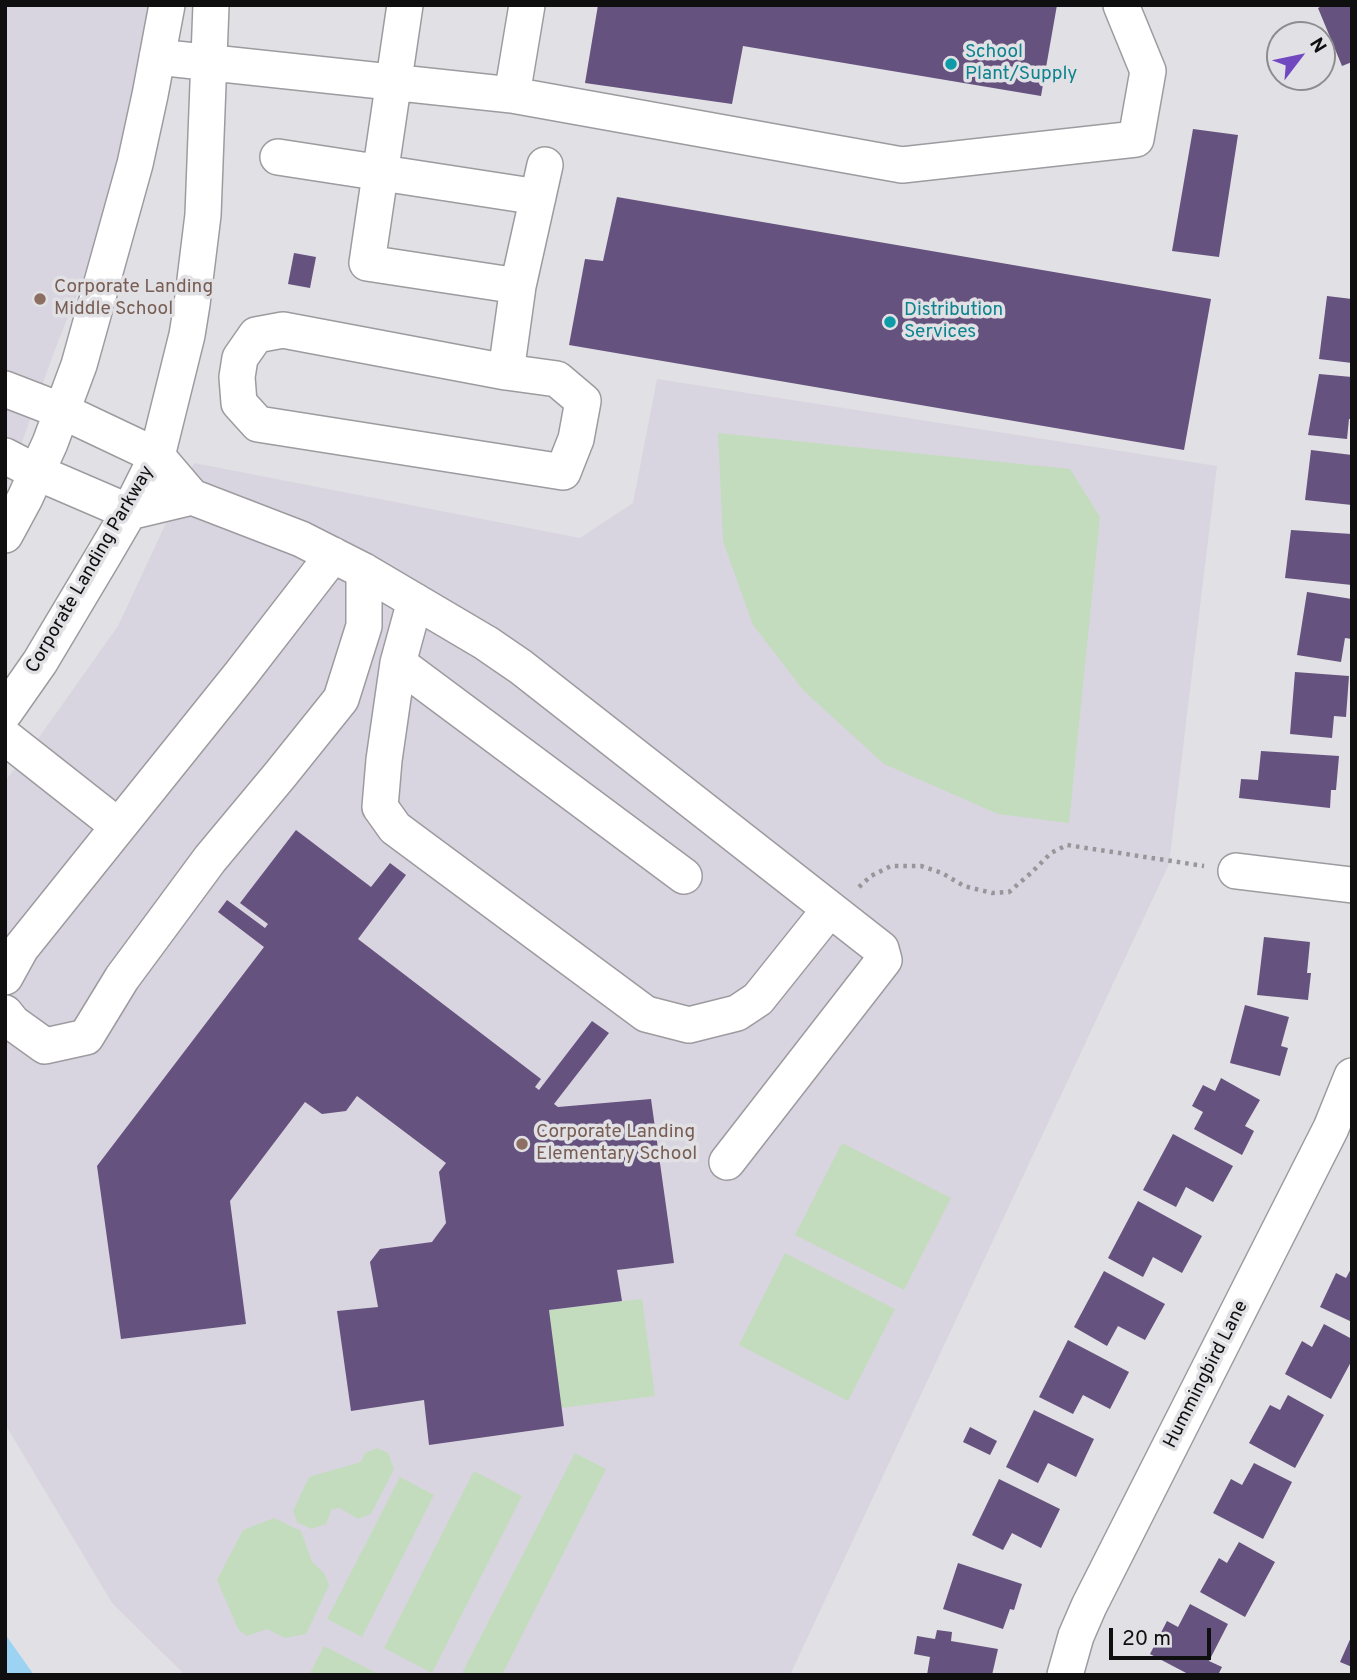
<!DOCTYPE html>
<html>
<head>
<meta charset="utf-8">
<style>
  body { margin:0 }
  #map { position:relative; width:1357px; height:1680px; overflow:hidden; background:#e1e0e4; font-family:Overpass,sans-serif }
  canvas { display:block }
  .frame { position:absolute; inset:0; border:7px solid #100f10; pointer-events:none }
  .north { position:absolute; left:1266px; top:21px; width:70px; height:70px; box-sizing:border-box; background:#e1e0e4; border:2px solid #8d8c8f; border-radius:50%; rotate:58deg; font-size:19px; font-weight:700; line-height:28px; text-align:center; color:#100f10 }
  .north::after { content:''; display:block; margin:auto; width:24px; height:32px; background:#7248c0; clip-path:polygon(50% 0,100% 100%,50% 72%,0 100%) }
  .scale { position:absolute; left:1109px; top:1628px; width:102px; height:32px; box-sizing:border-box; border:4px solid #100f10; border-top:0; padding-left:9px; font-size:21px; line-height:24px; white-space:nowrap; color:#100f10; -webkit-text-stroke:5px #e1e0e4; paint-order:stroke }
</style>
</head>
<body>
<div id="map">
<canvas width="1357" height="1680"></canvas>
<div class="frame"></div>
<div class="north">N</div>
<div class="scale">20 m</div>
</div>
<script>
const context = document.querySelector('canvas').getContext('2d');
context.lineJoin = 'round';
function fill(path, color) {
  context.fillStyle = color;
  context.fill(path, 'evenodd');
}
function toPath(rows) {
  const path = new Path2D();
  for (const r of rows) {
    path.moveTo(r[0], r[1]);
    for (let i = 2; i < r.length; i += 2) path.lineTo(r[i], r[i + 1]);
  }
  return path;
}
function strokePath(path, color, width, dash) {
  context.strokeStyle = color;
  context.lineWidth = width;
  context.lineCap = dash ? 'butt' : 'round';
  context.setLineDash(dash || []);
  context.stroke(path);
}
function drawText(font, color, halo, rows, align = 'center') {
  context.font = font + ' Overpass,sans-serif';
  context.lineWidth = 7;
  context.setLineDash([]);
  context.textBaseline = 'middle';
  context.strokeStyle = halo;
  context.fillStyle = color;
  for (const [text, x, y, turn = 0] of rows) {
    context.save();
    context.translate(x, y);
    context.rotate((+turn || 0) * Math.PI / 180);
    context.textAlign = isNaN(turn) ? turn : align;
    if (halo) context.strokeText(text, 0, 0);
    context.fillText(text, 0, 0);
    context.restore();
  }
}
const built = toPath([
  [5,5,162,5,96,247,54,352,5,490],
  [657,379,1217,466,1169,864,790,1675,185,1675,112,1603,5,1424,5,781,30,750,118,626,194,463,580,538,633,503]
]);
const green = toPath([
  [718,433,1070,469,1100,517,1069,823,998,814,884,764,804,691,753,625,723,541],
  [842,1143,951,1198,904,1290,795,1235],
  [785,1253,895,1309,848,1401,739,1345],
  [642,1299,655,1396,561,1408,549,1310],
  [377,1448,388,1453,394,1469,371,1514,358,1519,340,1508,332,1509,326,1524,311,1529,297,1522,293,1511,309,1477,361,1462,365,1453],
  [575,1453,606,1469,502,1675,461,1675],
  [474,1471,522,1496,432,1673,384,1648],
  [400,1477,434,1495,362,1637,327,1619],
  [274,1518,301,1531,312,1562,324,1573,329,1585,306,1634,285,1638,267,1629,247,1636,238,1629,217,1580,243,1530],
  [324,1646,380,1675,309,1675]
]);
const water = toPath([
  [5,1634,34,1675,5,1675]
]);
const building = toPath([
  [598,5,1057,5,1041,96,743,46,732,104,585,83],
  [1324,5,1352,5,1352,62,1342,66,1318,8],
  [1193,129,1238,135,1219,257,1172,251],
  [617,197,1211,299,1184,450,569,345,585,259,603,261],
  [294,253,316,257,310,288,288,284],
  [1327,296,1352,299,1352,363,1319,359],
  [1319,374,1352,377,1352,419,1349,419,1347,439,1308,435],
  [1311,450,1352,455,1352,505,1305,500],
  [1291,530,1352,534,1352,585,1285,578],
  [1307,592,1352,599,1352,639,1345,638,1341,662,1297,655],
  [1295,672,1349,676,1346,717,1334,716,1332,738,1290,734],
  [1261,751,1339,756,1336,790,1331,790,1330,808,1239,798,1241,779,1258,780],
  [296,830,371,887,390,863,406,875,358,939,541,1079,535,1087,539,1090,592,1021,609,1033,554,1104,558,1107,651,1099,674,1263,617,1270,622,1301,549,1310,564,1426,429,1445,424,1400,351,1411,337,1311,378,1307,370,1262,380,1249,432,1242,446,1223,439,1172,446,1163,357,1096,346,1111,322,1114,305,1102,230,1201,246,1324,121,1339,97,1166,264,947,218,912,227,900,265,928,268,924,240,903],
  [1264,937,1310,942,1307,973,1311,973,1308,1000,1257,995],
  [1245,1005,1289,1017,1281,1046,1288,1048,1280,1076,1230,1063],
  [1221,1078,1260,1100,1245,1126,1254,1131,1242,1155,1194,1129,1203,1112,1192,1106,1203,1085,1215,1091],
  [1173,1134,1233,1166,1213,1202,1186,1187,1176,1207,1143,1190],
  [1138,1201,1202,1236,1182,1273,1153,1257,1143,1277,1108,1258],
  [1352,1267,1352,1322,1320,1307,1336,1273,1346,1278],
  [1104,1271,1165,1304,1145,1340,1118,1326,1107,1346,1074,1327],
  [1324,1324,1352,1339,1352,1360,1331,1399,1285,1374,1302,1341,1312,1347],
  [1068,1340,1129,1372,1110,1409,1083,1395,1073,1414,1039,1397],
  [1288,1395,1324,1415,1295,1468,1249,1443,1270,1405,1280,1410],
  [1034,1410,1094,1439,1076,1477,1048,1463,1038,1483,1006,1467],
  [970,1427,997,1441,990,1455,963,1442],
  [1254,1463,1292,1482,1263,1539,1213,1513,1231,1479,1242,1485],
  [999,1479,1060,1509,1041,1548,1012,1533,1003,1550,972,1535],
  [1239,1542,1275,1562,1245,1617,1200,1592,1219,1558,1227,1563],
  [958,1563,1022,1584,1014,1610,1010,1609,1003,1629,943,1609],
  [1190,1604,1228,1624,1209,1661,1222,1667,1218,1675,1190,1675,1150,1654,1167,1621,1178,1627],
  [937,1630,952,1632,951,1641,998,1649,992,1675,927,1675,930,1657,914,1654,917,1636,935,1639],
  [1352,1635,1352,1667,1340,1662]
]);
const path = toPath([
  [859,887,871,876,891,866,921,866,942,873,964,886,992,893,1009,892,1031,873,1051,853,1067,845,1204,866]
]);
const minor = toPath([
  [405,5,367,263,518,286],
  [157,57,512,95,902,165,1136,139,1148,71,1121,5],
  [512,95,527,5],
  [278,157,538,197],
  [506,372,557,379,583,401,576,439,563,472,258,424,239,403,237,377,240,358,256,335,283,330,506,372,518,286,545,165],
  [5,389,62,411,157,456,192,497,301,539,364,571,486,643,521,667,881,949,884,960,727,1162],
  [5,456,36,472,129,512,192,497],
  [5,535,25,498,50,443,79,365,135,164,150,95,167,5],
  [415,601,398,663,384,760,380,807,395,828,646,1014,689,1025,737,1013,758,999,830,909],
  [398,663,684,876],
  [5,712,40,662,105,553,129,512,157,456,187,335,192,304,203,215,211,5],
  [5,737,118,826],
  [1236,871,1352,885],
  [5,977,21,948,241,674,333,555],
  [5,1013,13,1023,45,1046,86,1037,122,978,210,859,280,775,341,699,364,626,364,571],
  [1065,1675,1076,1636,1089,1606,1331,1128,1352,1076]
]);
const markers = [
  [951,64,7,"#0f9aa8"],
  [40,299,7,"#8d6e63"],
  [890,322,7,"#0f9aa8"],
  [522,1144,7,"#8d6e63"]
];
const cultureNames = [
  ["School",965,53],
  ["Plant/Supply",965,75],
  ["Distribution",904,311],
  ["Services",904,333]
];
const educationNames = [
  ["Corporate Landing",54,288],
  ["Middle School",54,310],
  ["Corporate Landing",536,1133],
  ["Elementary School",536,1155]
];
const streetNames = [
  ["Corporate Landing Parkway",91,570,-60],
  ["Hummingbird Lane",1207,1375,-63]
];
fill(built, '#d9d5e0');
fill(green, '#c3dcbe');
fill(water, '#9cd2f2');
fill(building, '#65527e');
strokePath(minor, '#9d9b9f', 38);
strokePath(path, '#979699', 4.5, [3.5, 5]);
strokePath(minor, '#fff', 35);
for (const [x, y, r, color] of markers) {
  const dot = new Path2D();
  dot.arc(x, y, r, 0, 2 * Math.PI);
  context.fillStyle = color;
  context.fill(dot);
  strokePath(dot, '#e1e0e4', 2.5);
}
drawText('19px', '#0d838f', '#e1e0e4', cultureNames, 'left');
drawText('19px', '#785e54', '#e1e0e4', educationNames, 'left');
drawText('19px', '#100f10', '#e1e0e4', streetNames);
</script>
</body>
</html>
